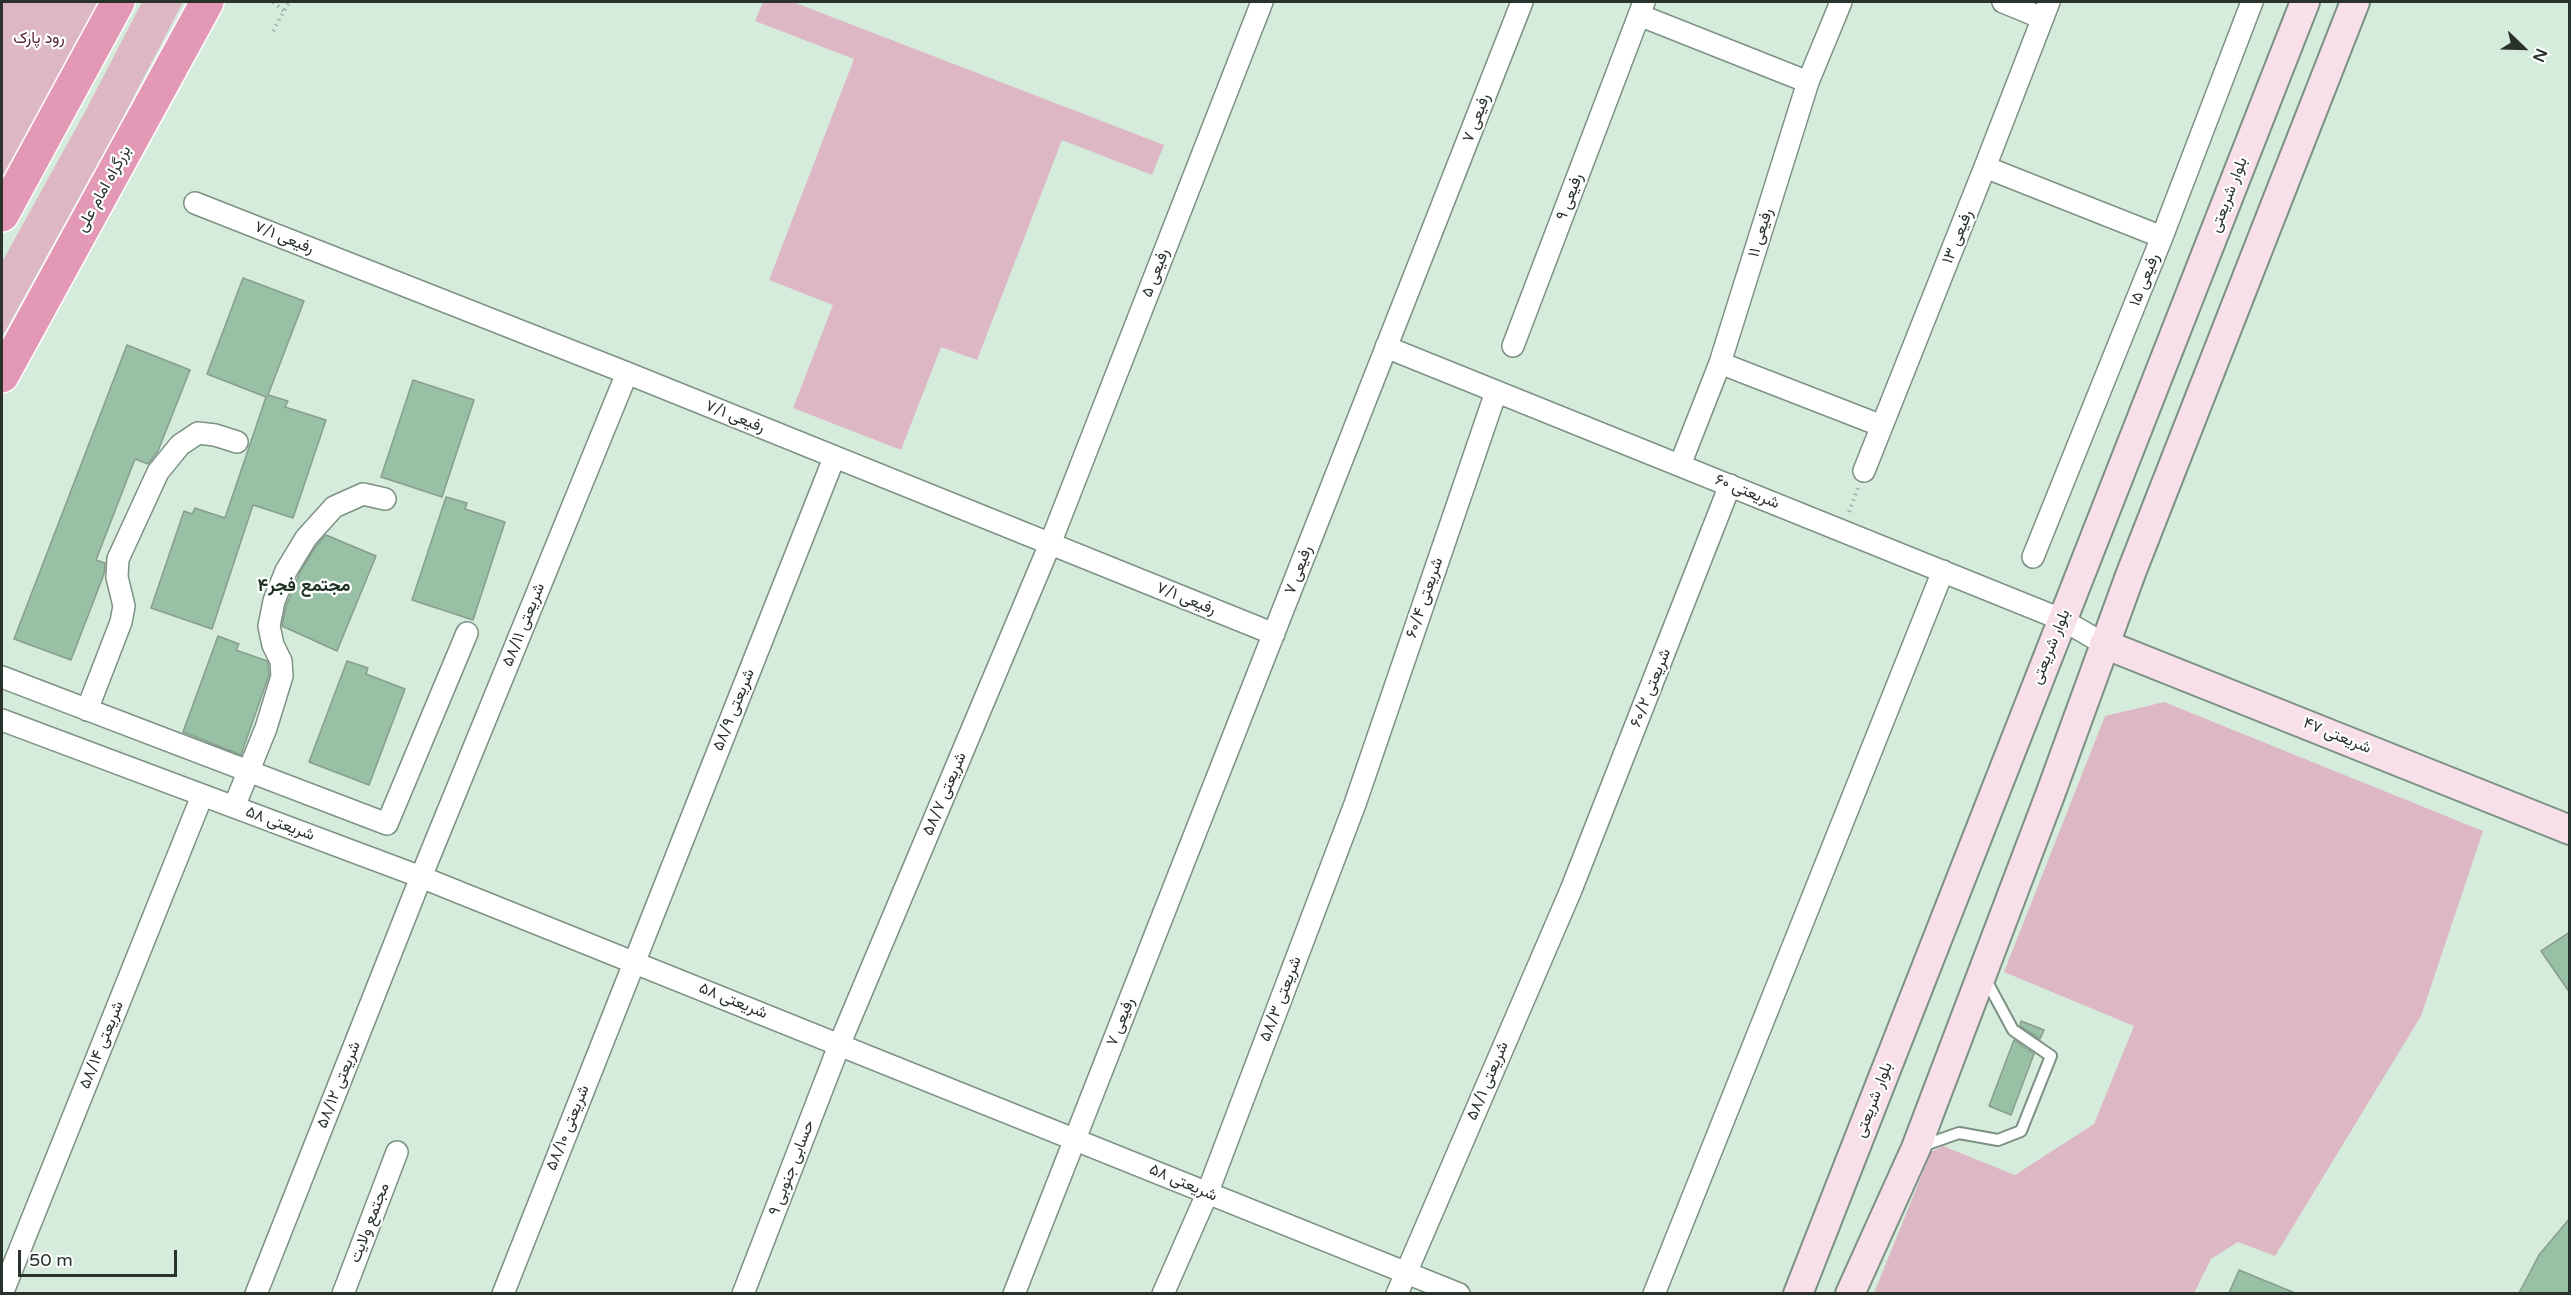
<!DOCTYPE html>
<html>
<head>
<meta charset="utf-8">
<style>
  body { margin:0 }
  #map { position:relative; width:2571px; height:1295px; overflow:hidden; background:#d5ecdc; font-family:"Varela Round",sans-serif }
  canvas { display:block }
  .frame { position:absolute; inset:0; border:3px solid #29322b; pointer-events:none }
  .north { position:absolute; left:2493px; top:18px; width:60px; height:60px; -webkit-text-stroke:4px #fff; paint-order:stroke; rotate:113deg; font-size:16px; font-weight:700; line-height:24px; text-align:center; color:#29322b }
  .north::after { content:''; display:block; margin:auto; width:21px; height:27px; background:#29322b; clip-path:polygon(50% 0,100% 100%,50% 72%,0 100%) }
  .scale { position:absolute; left:18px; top:1250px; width:159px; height:27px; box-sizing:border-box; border:3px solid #29322b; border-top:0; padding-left:8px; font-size:18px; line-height:21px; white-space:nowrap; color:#29322b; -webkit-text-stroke:4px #fff; paint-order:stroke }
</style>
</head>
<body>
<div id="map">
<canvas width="2571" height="1295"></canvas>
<div class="frame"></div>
<div class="north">N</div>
<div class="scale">50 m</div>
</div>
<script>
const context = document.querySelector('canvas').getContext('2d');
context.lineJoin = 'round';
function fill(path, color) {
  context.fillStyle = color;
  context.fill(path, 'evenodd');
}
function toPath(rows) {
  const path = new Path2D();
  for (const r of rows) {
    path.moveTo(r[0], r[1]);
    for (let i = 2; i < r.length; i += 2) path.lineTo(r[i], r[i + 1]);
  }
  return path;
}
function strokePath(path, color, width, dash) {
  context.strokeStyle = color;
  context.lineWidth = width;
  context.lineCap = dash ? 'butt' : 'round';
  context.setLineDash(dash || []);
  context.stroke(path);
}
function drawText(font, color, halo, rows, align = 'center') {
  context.font = font + ' "Varela Round",Vazirmatn,sans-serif';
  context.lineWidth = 4.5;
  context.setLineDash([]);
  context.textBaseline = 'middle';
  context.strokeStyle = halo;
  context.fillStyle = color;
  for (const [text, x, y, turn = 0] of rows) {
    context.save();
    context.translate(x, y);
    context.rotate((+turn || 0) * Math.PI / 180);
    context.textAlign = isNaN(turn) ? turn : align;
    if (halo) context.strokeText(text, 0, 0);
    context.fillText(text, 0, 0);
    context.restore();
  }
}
const green = toPath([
  [2,2,102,2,2,191],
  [142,2,183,2,118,127,2,337,2,262,86,110],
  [763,2,793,2,1164,145,1152,175,1062,140,977,360,941,347,901,450,793,408,833,305,769,280,854,59,755,21],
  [2164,702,2483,831,2421,1016,2275,1256,2238,1242,2211,1259,2194,1293,1874,1293,1931,1152,1943,1146,2015,1175,2094,1124,2134,1026,2004,972,2105,716]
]);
const building = toPath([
  [243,278,304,301,268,395,288,401,285,407,326,420,293,518,253,505,212,629,151,608,184,511,192,514,195,508,225,518,266,397,207,374,243,278],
  [127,345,190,370,158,451,148,464,135,459,96,560,105,563,104,574,71,660,14,639,127,345],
  [413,380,474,400,442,497,381,477,413,380],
  [446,497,467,503,465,509,505,522,473,620,412,600,446,497],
  [326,535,376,556,337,651,282,626,286,606,300,572,316,546,326,535],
  [218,636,239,644,236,650,267,661,268,664,269,675,241,755,183,732,218,636],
  [347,661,368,668,366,674,405,689,369,785,309,762,347,661],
  [2570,932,2570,993,2541,951,2570,932],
  [2021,1021,2044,1030,2040,1039,2020,1026,2021,1021],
  [2014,1040,2034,1054,2011,1115,1989,1106,2014,1040],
  [2570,1218,2570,1293,2519,1293,2539,1255,2570,1218],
  [2239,1270,2295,1293,2229,1293,2239,1270]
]);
const path = toPath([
  [273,2,284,11],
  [273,31,289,2],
  [1849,512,1858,488]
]);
const lane = toPath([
  [1922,1146,1959,1133,1998,1140,2021,1131,2051,1056,2013,1030,1985,978]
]);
const street = toPath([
  [2003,2,2042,18],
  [1639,15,1808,82],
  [1985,167,2162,237],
  [195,203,627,373,1274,634],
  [1513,346,1644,2],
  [1386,347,2063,620,2104,644],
  [1720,363,1882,426],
  [1680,465,1720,363,1808,82,1841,2],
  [1864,471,1985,167,2049,2],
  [2033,557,2162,237,2252,2],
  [2,677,387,824,467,633],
  [87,710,121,622,124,606,117,577,118,559,158,472,180,445,198,433,215,435,237,442],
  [2,720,421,877,1459,1294],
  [234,807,266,728,282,676,281,661,273,645,269,626,274,601,286,571,306,538,334,507,363,494,385,499],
  [2,1294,202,796],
  [256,1294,421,877,627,373],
  [343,1294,397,1152],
  [503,1294,834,458],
  [743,1294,840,1043,1050,544,1262,2],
  [1014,1294,1522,2],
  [1163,1294,1207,1194,1355,804,1496,392],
  [1397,1294,1571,890,1730,485],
  [1654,1294,1943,571]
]);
const secondary = toPath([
  [2104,644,2570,830],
  [1798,1294,2305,2],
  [1850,1294,1916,1148,2050,795,2131,573,2355,2]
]);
const highway = toPath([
  [2,215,118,2],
  [2,376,207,2]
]);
const parkNames = [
  ["رود پارک",39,39]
];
const streetNames = [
  ["رفیعی ۷",1477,118,-69],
  ["بزرگراه امام علی",104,189,-61],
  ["بلوار شریعتی",2229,195,-69],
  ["رفیعی ۹",1570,197,-69],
  ["رفیعی ۱۱",1761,233,-73],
  ["رفیعی ۱۳",1958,237,-68],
  ["رفیعی ۷/۱",284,238,22],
  ["رفیعی ۵",1156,273,-69],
  ["رفیعی ۱۵",2145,280,-68],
  ["رفیعی ۷/۱",735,417,22],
  ["شریعتی ۶۰",1747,492,22],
  ["رفیعی ۷",1299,570,-69],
  ["شریعتی ۶۰/۴",1425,598,-71],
  ["رفیعی ۷/۱",1186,599,22],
  ["شریعتی ۵۸/۱۱",524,625,-68],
  ["بلوار شریعتی",2051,647,-68],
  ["شریعتی ۶۰/۲",1651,688,-68],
  ["شریعتی ۵۸/۹",734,710,-68],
  ["شریعتی ۴۷",2337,736,22],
  ["شریعتی ۵۸/۷",945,794,-67],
  ["شریعتی ۵۸",280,824,20],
  ["شریعتی ۵۸/۳",1281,999,-69],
  ["شریعتی ۵۸",733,1001,22],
  ["رفیعی ۷",1121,1022,-68],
  ["شریعتی ۵۸/۱۴",102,1045,-68],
  ["شریعتی ۵۸/۱",1488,1081,-67],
  ["شریعتی ۵۸/۱۲",339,1085,-68],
  ["بلوار شریعتی",1874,1100,-69],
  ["شریعتی ۵۸/۱۰",568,1128,-68],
  ["حسابی جنوبی ۹",792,1168,-69],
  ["شریعتی ۵۸",1183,1183,23],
  ["مجتمع ولایت",370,1223,-69]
];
const neighbourhoodNames = [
  ["مجتمع فجر۴",304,586]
];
fill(green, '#deb7c5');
fill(building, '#97c0a4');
strokePath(building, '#889d8e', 1.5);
strokePath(lane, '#7c9183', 14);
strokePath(street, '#7c9183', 24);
strokePath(secondary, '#7c9183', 32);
strokePath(highway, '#fff', 36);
strokePath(path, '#9fb2a5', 4, [1.5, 4.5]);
strokePath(lane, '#fff', 10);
strokePath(street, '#fff', 21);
strokePath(secondary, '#f7e0e9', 28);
strokePath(highway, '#e399b6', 33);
drawText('16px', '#551d37', '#fff', parkNames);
drawText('16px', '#29322b', '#fff', streetNames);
drawText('bold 18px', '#1d3024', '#fff', neighbourhoodNames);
</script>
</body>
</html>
